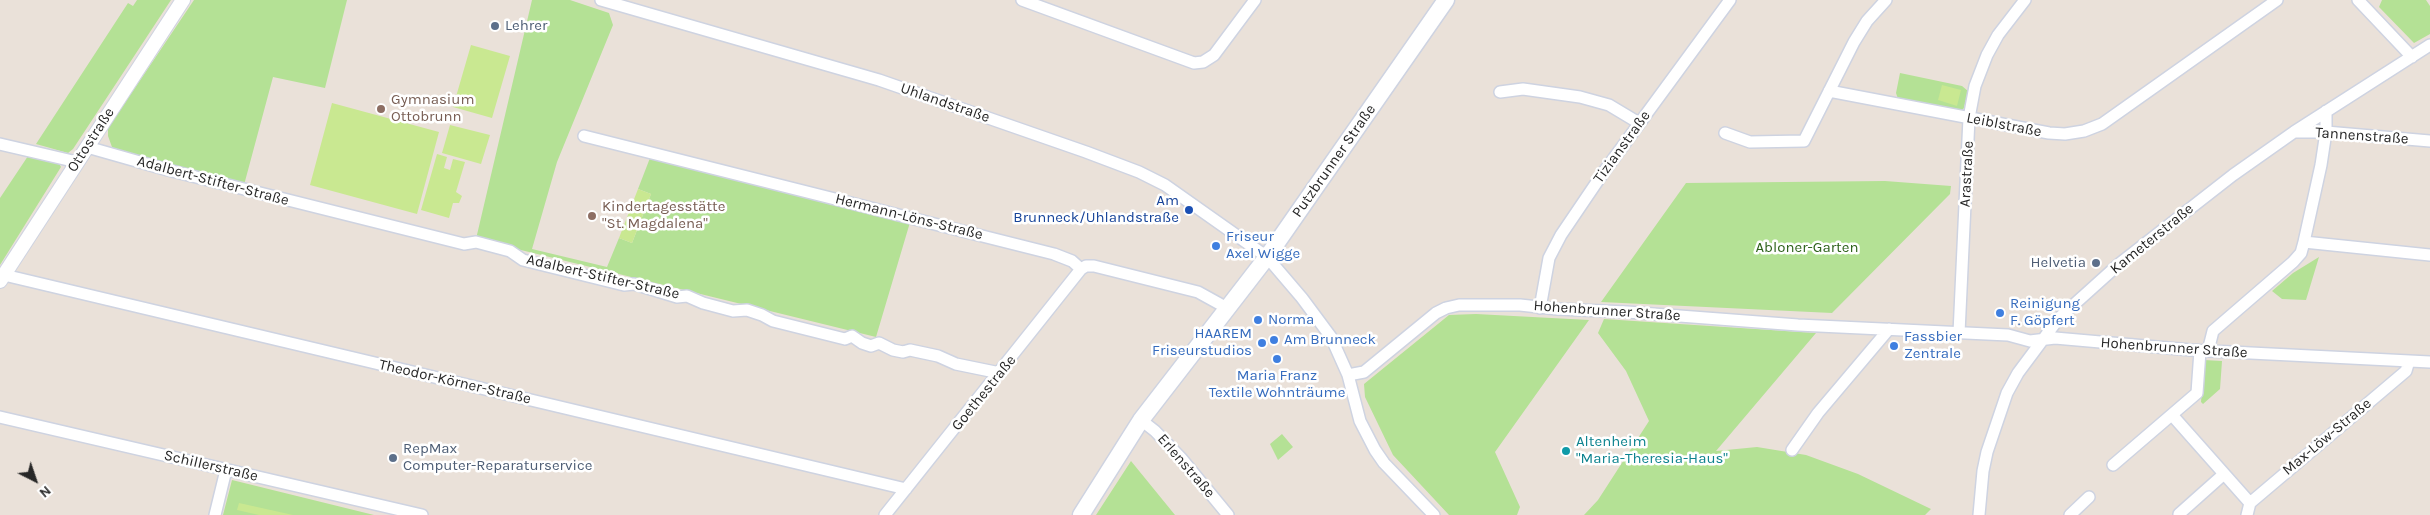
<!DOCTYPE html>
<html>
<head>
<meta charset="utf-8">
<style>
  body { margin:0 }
  #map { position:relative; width:2430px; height:515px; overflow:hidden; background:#eae1d9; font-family:Karla,sans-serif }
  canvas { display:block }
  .north { position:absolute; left:10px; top:455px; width:50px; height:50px; -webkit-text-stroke:4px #fff; paint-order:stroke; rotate:139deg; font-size:14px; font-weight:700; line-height:20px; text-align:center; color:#272727 }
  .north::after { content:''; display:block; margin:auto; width:18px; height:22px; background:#272727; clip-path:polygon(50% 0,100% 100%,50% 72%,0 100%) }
</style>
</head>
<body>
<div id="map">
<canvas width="2430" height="515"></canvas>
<div class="north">N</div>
</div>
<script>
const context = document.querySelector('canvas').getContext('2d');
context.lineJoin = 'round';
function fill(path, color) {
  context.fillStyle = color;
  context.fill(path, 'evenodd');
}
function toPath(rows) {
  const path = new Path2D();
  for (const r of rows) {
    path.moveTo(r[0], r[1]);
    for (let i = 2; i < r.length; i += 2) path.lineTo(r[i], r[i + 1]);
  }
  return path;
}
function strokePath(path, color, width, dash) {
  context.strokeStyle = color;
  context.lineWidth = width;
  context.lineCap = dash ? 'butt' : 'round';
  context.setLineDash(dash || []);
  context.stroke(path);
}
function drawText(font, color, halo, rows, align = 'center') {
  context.font = font + ' Karla,sans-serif';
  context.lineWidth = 5;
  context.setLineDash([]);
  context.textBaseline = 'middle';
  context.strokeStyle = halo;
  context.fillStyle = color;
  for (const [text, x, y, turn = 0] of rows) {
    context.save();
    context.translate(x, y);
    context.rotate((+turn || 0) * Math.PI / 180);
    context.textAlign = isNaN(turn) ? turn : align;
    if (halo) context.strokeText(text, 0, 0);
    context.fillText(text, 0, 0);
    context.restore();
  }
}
const green = toPath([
  [137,0,171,0,73,149,68,153,36,144,128,3,133,6],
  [194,0,347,0,325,88,273,77,244,185,122,155,112,147,108,136,108,128],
  [532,0,570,0,609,13,613,25,557,162,532,249,607,267,619,238,632,243,651,194,638,189,650,158,911,219,876,337,476,239],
  [2382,0,2426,0,2430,6,2430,34,2414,43,2379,7],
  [1900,73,1962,86,1968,91,1964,108,1961,111,1898,99,1896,93],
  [28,156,59,163,61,167,0,265,0,198],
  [1885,181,1951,186,1950,194,1832,313,1601,302,1686,183],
  [2319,257,2306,300,2282,299,2272,291,2293,273],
  [1476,314,1589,320,1495,452,1520,507,1517,515,1449,515,1393,455,1365,397,1364,384,1449,315],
  [1604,319,1816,333,1716,451,1757,447,1806,455,1858,474,1931,509,1925,515,1584,515,1598,500,1649,421,1626,371,1598,333],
  [2204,360,2222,361,2220,389,2203,404,2201,402],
  [1282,434,1293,447,1278,460,1270,444],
  [1131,461,1175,515,1096,515],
  [232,480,374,515,223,515]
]);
const pitch = toPath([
  [471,45,510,56,492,118,453,107],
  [1942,85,1961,90,1957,106,1938,100],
  [332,103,439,132,417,214,310,185],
  [450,125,490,135,481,164,442,153],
  [437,154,447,157,444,168,450,170,453,159,465,162,456,192,462,196,459,203,453,203,449,218,421,210],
  [638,189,651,194,632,243,619,238],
  [239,503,293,515,259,515,237,510]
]);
const minor = toPath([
  [601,0,879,80,1086,152,1139,172,1165,185,1267,257,1302,298,1331,337,1348,375,1360,421,1375,450,1384,463,1434,515],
  [1022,0,1194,63,1203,62,1214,55,1255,0],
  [2358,0,2412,57],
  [1829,91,2049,133,2065,134,2084,131,2102,124,2277,0],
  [1500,92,1523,89,1580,97,1609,105,1639,123],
  [2294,132,2326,132,2430,141],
  [1725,133,1750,142,1804,141,1854,42,1867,21,1886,0],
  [584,136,1054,254,1072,261,1081,269],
  [0,144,77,162],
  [87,147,168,170,464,244,476,242,510,251,523,260,624,285,634,284,677,297,687,296,703,303,733,311,747,310,762,315,773,321,845,339,852,336,862,343,871,346,879,343,893,350,903,352,910,350,938,356,956,364,1000,373],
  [2304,242,2321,165,2326,132,2326,111],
  [4,275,906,489],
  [1540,308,1549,258,1561,235,1603,173,1730,0],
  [1959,333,1969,118,1975,86,1987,55,1998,35,2025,0],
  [2208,351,2213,331,2293,262,2301,253,2304,242,2430,255],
  [1348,375,1364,372,1436,313,1446,308,1459,305,1520,305,1557,309,1627,312,1798,325,2008,335,2030,341,2055,338,2191,350,2430,362],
  [2172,415,2250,503],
  [0,417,422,515],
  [1141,420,1155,431,1181,458,1228,515],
  [1792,450,1818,413,1889,329],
  [2113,465,2197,393,2200,351],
  [2179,514,2224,474],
  [215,515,226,470],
  [885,515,1081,269,1086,266,1094,266,1198,292,1227,308],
  [1979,515,1983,471,1987,452,2007,393,2018,373,2059,318,2119,264,2233,175,2294,132,2430,45],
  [2070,515,2089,497],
  [2247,515,2250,503,2406,371,2409,361]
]);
const tertiary = toPath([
  [0,281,183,0]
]);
const secondary = toPath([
  [1081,515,1141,420,1267,257,1446,0]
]);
const markers = [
  [495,26,5,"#5c6f8a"],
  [381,109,5,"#8d6e63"],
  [1189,210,5,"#1a4fb4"],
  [592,216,5,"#8d6e63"],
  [1216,246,5,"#3f7fe0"],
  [2096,263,5,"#5c6f8a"],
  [2000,313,5,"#3f7fe0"],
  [1258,320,5,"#3f7fe0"],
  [1274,340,5,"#3f7fe0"],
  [1262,343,5,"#3f7fe0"],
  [1894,346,5,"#3f7fe0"],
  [1277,359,5,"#3f7fe0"],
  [1566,451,5,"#0f9aa8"],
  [393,458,5,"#5c6f8a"]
];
const serviceNames = [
  ["Lehrer",505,26],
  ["Helvetia",2086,263,"right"],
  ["RepMax",403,449],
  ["Computer-Reparaturservice",403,466]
];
const educationNames = [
  ["Gymnasium",391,100],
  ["Ottobrunn",391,117],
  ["Kindertagesstätte",602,207],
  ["\"St. Magdalena\"",602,224]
];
const streetNames = [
  ["Uhlandstraße",945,103,19],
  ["Leiblstraße",2004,125,11],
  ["Tannenstraße",2362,136,4],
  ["Ottostraße",91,140,-57],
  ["Tizianstraße",1622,147,-54],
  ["Putzbrunner Straße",1334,161,-55],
  ["Arastraße",1967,174,-87],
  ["Adalbert-Stifter-Straße",213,181,15],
  ["Hermann-Löns-Straße",909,217,14],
  ["Kameterstraße",2152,239,-39],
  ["Adalbert-Stifter-Straße",603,277,13],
  ["Hohenbrunner Straße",1607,311,4],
  ["Hohenbrunner Straße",2174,348,4],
  ["Theodor-Körner-Straße",455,382,13],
  ["Goethestraße",984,393,-51],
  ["Max-Löw-Straße",2327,437,-40],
  ["Schillerstraße",211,466,13],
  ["Erlenstraße",1186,466,49]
];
const transitNames = [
  ["Am",1179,201],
  ["Brunneck/Uhlandstraße",1179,218]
];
const shopNames = [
  ["Friseur",1226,237],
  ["Axel Wigge",1226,254],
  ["Reinigung",2010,304],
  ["F. Göpfert",2010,321],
  ["Norma",1268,320],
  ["HAAREM",1252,334,"right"],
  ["Friseurstudios",1252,351,"right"],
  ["Fassbier",1904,337],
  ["Zentrale",1904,354],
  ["Am Brunneck",1284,340],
  ["Maria Franz",1277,376,"center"],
  ["Textile Wohnträume",1277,393,"center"]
];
const parkNames = [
  ["Abloner-Garten",1807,248]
];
const cultureNames = [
  ["Altenheim",1576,442],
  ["\"Maria-Theresia-Haus\"",1576,459]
];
fill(green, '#b4e195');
fill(pitch, '#c9e891');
strokePath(minor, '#ced3e1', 14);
strokePath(tertiary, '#ced3e1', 16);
strokePath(secondary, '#ced3e1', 19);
strokePath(minor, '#fff', 11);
strokePath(tertiary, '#fff', 14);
strokePath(secondary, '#fff', 16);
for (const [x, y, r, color] of markers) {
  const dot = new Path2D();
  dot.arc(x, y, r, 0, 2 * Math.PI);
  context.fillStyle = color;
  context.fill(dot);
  strokePath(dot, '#fff', 2);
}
drawText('15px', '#4e5e75', '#fff', serviceNames, 'left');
drawText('15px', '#785e54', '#fff', educationNames, 'left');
drawText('15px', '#272727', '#fff', streetNames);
drawText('15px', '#164399', '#fff', transitNames, 'right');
drawText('15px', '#366cbe', '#fff', shopNames, 'left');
drawText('15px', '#2d621a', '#fff', parkNames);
drawText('15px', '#0d838f', '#fff', cultureNames, 'left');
</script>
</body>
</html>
